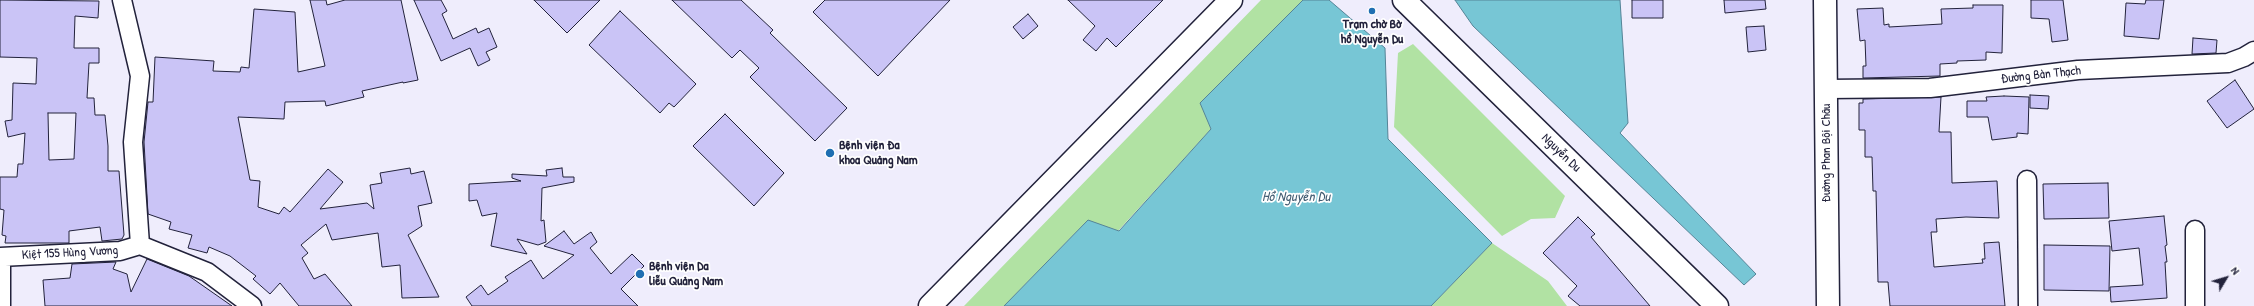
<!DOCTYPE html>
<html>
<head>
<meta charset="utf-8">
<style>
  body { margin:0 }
  #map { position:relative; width:2254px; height:306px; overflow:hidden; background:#efedfc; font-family:"Patrick Hand",sans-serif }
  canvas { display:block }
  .north { position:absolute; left:2206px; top:258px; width:40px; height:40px; -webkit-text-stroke:3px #fff; paint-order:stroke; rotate:52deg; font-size:11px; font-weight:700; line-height:16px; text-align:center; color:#22223b }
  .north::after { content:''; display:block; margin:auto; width:14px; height:18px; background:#22223b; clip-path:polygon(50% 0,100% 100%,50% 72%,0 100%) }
</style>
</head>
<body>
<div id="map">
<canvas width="2254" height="306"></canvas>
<div class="north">N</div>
</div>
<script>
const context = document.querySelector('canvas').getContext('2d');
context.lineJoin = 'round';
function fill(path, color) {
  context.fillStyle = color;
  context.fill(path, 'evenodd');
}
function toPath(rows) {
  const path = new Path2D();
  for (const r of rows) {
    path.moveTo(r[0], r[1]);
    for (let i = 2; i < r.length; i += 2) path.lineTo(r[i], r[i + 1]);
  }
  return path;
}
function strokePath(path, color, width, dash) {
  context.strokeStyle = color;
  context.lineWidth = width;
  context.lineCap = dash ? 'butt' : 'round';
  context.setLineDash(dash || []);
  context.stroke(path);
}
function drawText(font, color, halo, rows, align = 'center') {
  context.font = font + ' "Patrick Hand",sans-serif';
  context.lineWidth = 3.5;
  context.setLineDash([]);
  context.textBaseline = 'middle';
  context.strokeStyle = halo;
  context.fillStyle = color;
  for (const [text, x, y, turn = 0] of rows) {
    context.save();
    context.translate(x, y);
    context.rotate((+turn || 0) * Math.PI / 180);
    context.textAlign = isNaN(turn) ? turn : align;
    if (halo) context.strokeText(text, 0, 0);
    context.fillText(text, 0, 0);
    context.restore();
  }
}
const green = toPath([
  [1261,0,1303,0,1201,103,1211,129,1118,231,1087,221,1004,306,964,306],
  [1413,44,1565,196,1555,218,1531,219,1502,236,1394,127,1398,53],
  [1492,243,1548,281,1567,306,1431,306]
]);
const water = toPath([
  [1303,0,1329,0,1385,48,1388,139,1492,243,1431,306,1004,306,1088,220,1119,231,1211,129,1200,103,1303,0],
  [1455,0,1620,0,1628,123,1620,133,1756,274,1744,285,1473,26,1455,0]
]);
const building = toPath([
  [0,0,99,1,98,18,75,16,74,48,99,48,99,63,89,63,87,98,94,98,95,115,105,115,108,146,108,171,119,171,124,235,122,239,102,241,100,227,69,231,69,243,5,243,6,236,2,235,4,210,0,209,0,177,17,177,18,164,23,164,25,133,8,137,5,121,12,120,13,83,36,84,37,58,0,57,0,0],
  [48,113,76,113,74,159,49,160,48,113],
  [310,0,326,0,327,5,345,0,401,0,418,80,403,83,403,82,362,91,364,97,326,106,325,101,285,102,284,119,238,117,250,180,260,181,258,207,279,214,284,207,290,212,328,169,343,182,320,209,367,203,374,209,370,185,382,183,380,173,410,168,411,174,424,171,432,203,418,206,422,226,408,235,439,297,402,298,400,265,382,267,378,233,332,240,326,224,301,245,308,253,302,258,314,279,325,274,352,306,299,306,280,283,270,294,253,279,256,276,230,256,209,247,207,253,188,248,192,235,169,229,171,222,148,214,144,142,148,102,153,102,155,57,214,61,213,71,240,72,241,67,249,68,254,9,295,12,298,72,325,66,310,0],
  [414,0,441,0,447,11,442,14,453,39,476,28,478,33,489,28,497,47,486,52,490,60,478,66,470,48,441,61,414,0],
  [534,0,600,0,567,33,534,0],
  [672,0,741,0,773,30,770,33,847,108,815,141,750,77,759,68,740,50,732,58,672,0],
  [825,0,950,0,878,76,813,12,825,0],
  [1068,0,1163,0,1116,47,1107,38,1096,51,1083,40,1095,26,1068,0],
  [1632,0,1663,0,1663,18,1632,18,1632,0],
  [1724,0,1765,0,1766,9,1725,13,1724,0],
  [2031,0,2063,0,2068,40,2052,42,2049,19,2031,18,2031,0],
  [2146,0,2164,0,2159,39,2124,36,2126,3,2145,4,2146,0],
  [1973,5,2003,5,2002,53,1986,52,1986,60,1957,61,1957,63,1940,64,1940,76,1863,78,1863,66,1866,66,1865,40,1860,41,1857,9,1883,8,1884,25,1889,24,1889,27,1942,24,1941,9,1973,8,1973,5],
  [620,11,696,84,674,107,669,103,660,113,589,45,620,11],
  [1028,14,1038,26,1023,39,1013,27,1028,14],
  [1764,26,1766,50,1748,52,1746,27,1764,26],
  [2193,38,2217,40,2216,53,2192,54,2193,38],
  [2235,80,2254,109,2227,128,2207,101,2235,80],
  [2030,95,2049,96,2048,109,2030,108,2030,95],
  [2004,96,2029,97,2028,134,2017,133,2017,137,1992,140,1988,117,1967,117,1967,101,1987,101,1986,97,2004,96],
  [1941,97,1939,132,1951,132,1952,183,1997,181,1999,218,1966,217,1936,219,1937,232,1931,232,1934,267,1983,263,1982,259,1985,259,1984,243,1999,242,2005,306,1890,306,1888,282,1878,282,1876,191,1873,191,1872,157,1865,157,1865,130,1859,130,1859,103,1863,103,1863,99,1941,97],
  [725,114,784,173,754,206,693,146,725,114],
  [562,168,563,177,574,177,574,182,542,188,541,221,544,220,546,242,538,245,517,239,527,254,491,246,497,213,482,216,477,200,469,201,469,184,521,181,512,178,512,174,547,176,546,170,562,168],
  [2108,183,2109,218,2044,219,2043,184,2108,183],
  [2164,216,2167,245,2165,246,2167,262,2165,262,2167,298,2111,302,2110,287,2143,285,2139,248,2112,251,2109,221,2164,216],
  [1578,217,1595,234,1591,237,1650,306,1580,306,1568,296,1577,286,1543,253,1578,217],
  [564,231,574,244,591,232,597,242,590,248,611,274,632,254,644,266,621,289,638,306,472,306,466,297,481,285,488,295,508,281,505,277,531,260,543,279,574,255,544,246,564,231],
  [2044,245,2110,246,2109,291,2044,290,2044,245],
  [147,259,189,276,232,306,45,306,43,280,70,278,72,264,116,262,113,269,127,274,131,292,147,259]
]);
const minor = toPath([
  [122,0,140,76,133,142,140,245],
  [1826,89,1930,88,2078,70,2228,63,2244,57,2254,51],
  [2027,180,2028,306],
  [2195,230,2195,306],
  [140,245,207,272,252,306],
  [0,257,120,251,140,245],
  [1,306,1,257]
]);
const tertiary = toPath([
  [1404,0,1717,306],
  [930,306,1231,0]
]);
const primary = toPath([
  [1825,0,1828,306]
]);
const markers = [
  [1372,11,4,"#1f6fb2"],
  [830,153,5,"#1f6fb2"],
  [640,274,5,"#1f6fb2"]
];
const poiNames = [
  ["Trạm chờ Bờ",1372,25,"center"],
  ["hồ Nguyễn Du",1372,40,"center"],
  ["Bệnh viện Đa",839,146],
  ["khoa Quảng Nam",839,161],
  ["Bệnh viện Da",649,267],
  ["liễu Quảng Nam",649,282]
];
const streetNames = [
  ["Đường Bàn Thạch",2041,75,-6],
  ["Nguyễn Du",1561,153,44],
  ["Đường Phan Bội Châu",1827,153,-90],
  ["Kiệt 155 Hùng Vương",70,253,-3]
];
const waterNames = [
  ["Hồ Nguyễn Du",1296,197]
];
fill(green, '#b1e2a3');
fill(water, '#77c6d5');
strokePath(water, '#558497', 1);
fill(building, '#cac4f6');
strokePath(building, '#22223b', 1);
strokePath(minor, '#22223b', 21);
strokePath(tertiary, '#22223b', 25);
strokePath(primary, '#22223b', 25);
strokePath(minor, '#fff', 18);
strokePath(tertiary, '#fff', 22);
strokePath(primary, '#fff', 22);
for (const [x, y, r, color] of markers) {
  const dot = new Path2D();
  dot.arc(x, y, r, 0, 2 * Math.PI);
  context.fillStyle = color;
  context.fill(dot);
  strokePath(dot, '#fff', 1.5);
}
drawText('bold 13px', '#22223b', '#fff', poiNames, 'left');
drawText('13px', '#22223b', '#fff', streetNames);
drawText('italic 14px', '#405b71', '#fff', waterNames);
</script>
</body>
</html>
